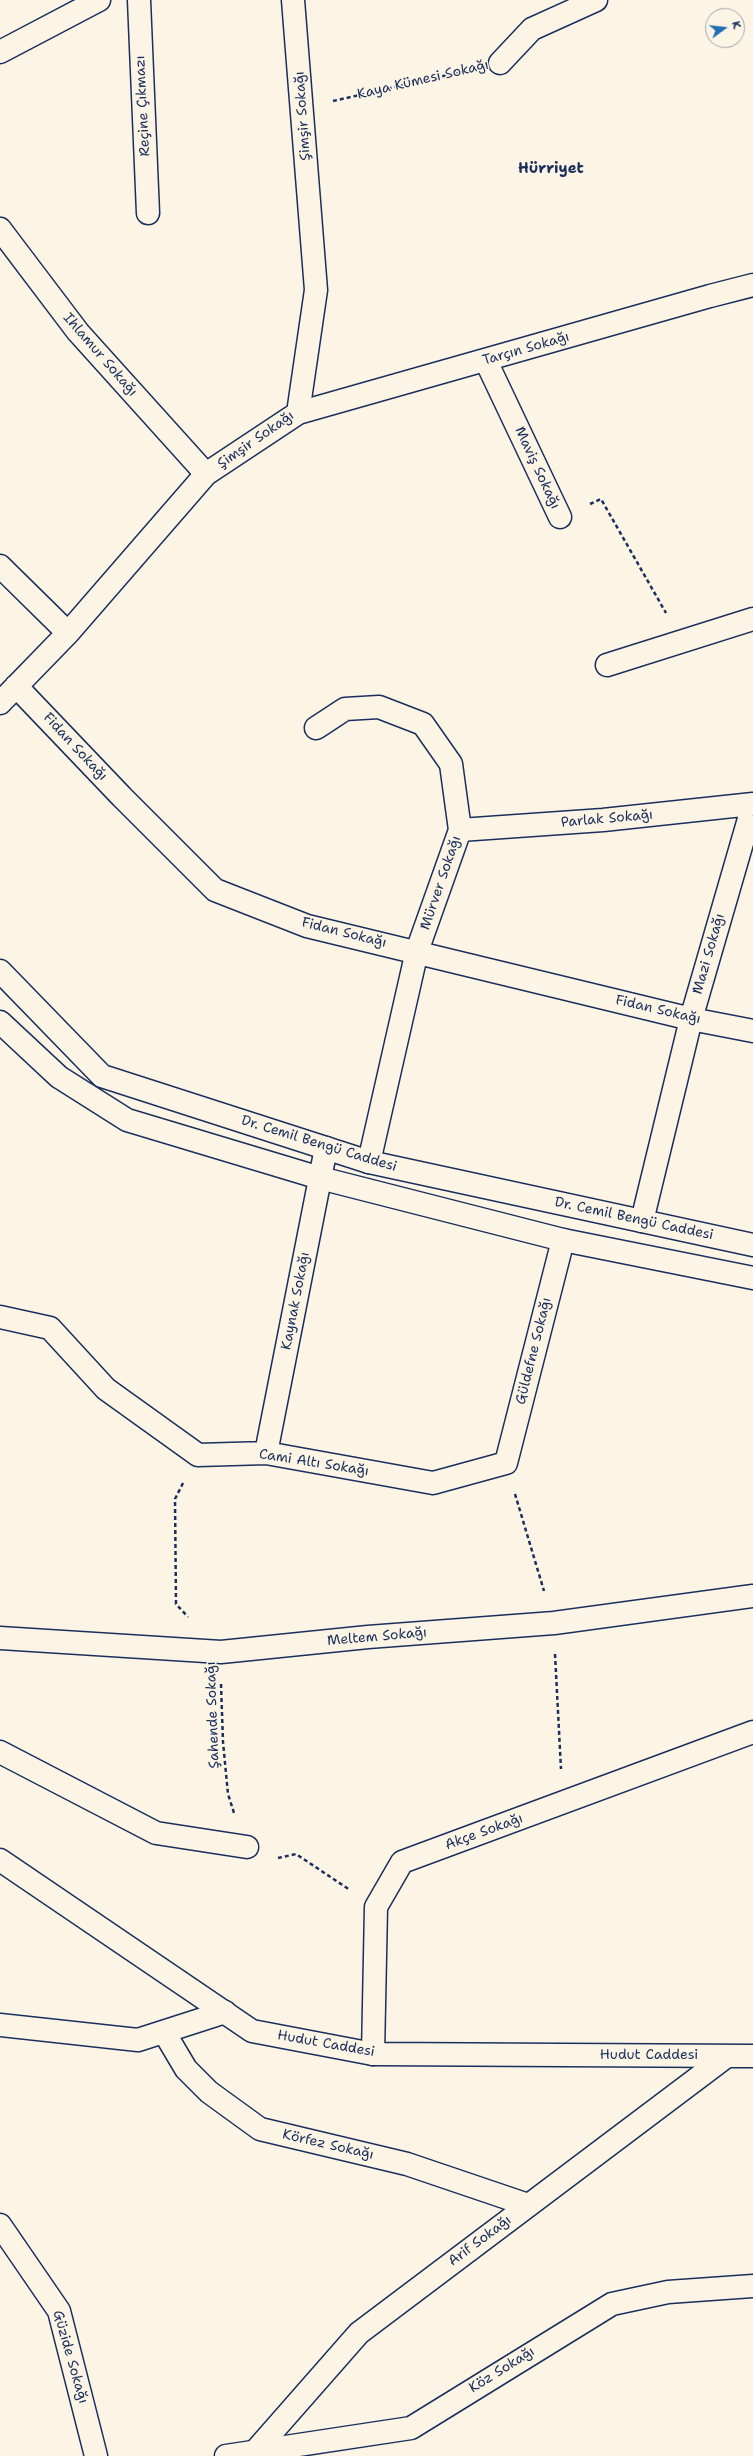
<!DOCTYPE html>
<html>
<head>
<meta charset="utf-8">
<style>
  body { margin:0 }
  #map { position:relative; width:753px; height:2456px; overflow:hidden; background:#fcf5e5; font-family:"Shantell Sans",sans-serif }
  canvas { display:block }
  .north { position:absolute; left:705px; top:8px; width:40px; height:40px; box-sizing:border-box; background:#fcf5e5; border:1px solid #a2a6af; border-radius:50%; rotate:75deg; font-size:11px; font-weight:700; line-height:16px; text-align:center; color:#1b2f5e }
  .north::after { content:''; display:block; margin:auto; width:14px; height:18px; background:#1f6fb2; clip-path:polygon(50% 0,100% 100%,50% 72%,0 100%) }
</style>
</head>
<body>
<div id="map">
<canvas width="753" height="2456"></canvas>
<div class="north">K</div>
</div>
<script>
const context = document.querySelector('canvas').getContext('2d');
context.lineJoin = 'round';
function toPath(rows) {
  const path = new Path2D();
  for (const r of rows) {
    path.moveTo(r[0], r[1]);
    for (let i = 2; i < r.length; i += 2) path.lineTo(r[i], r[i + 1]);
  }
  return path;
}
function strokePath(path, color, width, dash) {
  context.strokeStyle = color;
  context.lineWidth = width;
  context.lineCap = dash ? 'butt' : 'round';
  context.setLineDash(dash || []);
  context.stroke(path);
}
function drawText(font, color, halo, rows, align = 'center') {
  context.font = font + ' "Shantell Sans",sans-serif';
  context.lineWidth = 3;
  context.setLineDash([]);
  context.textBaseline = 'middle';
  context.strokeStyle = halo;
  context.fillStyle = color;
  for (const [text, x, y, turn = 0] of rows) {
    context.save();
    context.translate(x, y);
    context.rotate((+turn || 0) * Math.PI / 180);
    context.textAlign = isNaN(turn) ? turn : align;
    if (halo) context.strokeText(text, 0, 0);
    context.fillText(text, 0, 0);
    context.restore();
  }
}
const path = toPath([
  [333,101,470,70],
  [590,504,601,499,666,613],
  [183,1483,175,1499,176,1604,188,1617],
  [515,1494,544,1591],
  [555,1654,561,1769],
  [221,1684,223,1742,228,1794,234,1813],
  [278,1858,296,1854,350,1890]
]);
const street = toPath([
  [139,0,148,213],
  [293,0,316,290,298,413],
  [500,63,532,29,596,0],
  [0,229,78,332,206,474],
  [486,361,560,517],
  [0,566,68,633],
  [607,665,753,619],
  [16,686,122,797,215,890,307,926,691,1019,753,1031],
  [0,703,68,633,206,474,298,413,710,296,753,285],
  [316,728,345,709,379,707,423,724,451,764,460,830,417,951,369,1162],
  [460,830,603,820,753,804],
  [642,1221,691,1019,753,805],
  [0,1317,50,1328,106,1389,198,1455,266,1453,433,1483,506,1463,563,1240],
  [266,1453,326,1148],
  [0,1638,221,1652,368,1637,554,1623,753,1596],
  [0,1752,156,1833,247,1847],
  [0,2025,138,2040,225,2012],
  [164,2032,186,2069,209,2092,260,2129,407,2164,528,2205],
  [373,2054,376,1907,402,1862,753,1732],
  [0,2225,59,2311,96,2456],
  [226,2456,411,2428,612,2304,668,2292,753,2286]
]);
const secondary = toPath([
  [0,52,99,0],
  [0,971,102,1076,369,1162,753,1245],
  [0,1022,59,1077,127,1120,320,1178,563,1240,753,1278],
  [0,1860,252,2031,373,2054,753,2056],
  [251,2456,359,2333,727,2056]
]);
const streetNames = [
  ["Kaya Kümesi Sokağı",423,80,-13],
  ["Reçine Çıkmazı",143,106,-93],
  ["Şimşir Sokağı",303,116,-94],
  ["Tarçın Sokağı",526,349,-16],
  ["Ihlamur Sokağı",100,355,49],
  ["Şimşir Sokağı",256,440,-35],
  ["Maviş Sokağı",537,468,65],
  ["Fidan Sokağı",75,747,47],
  ["Parlak Sokağı",607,819,-5],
  ["Mürver Sokağı",441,883,-71],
  ["Fidan Sokağı",344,933,14],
  ["Mazi Sokağı",709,954,-74],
  ["Fidan Sokağı",658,1010,13],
  ["Dr. Cemil Bengü Caddesi",319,1144,17],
  ["Dr. Cemil Bengü Caddesi",634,1219,12],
  ["Kaynak Sokağı",296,1301,-79],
  ["Güldefne Sokağı",534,1351,-76],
  ["Cami Altı Sokağı",314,1463,9],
  ["Meltem Sokağı",377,1637,-5],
  ["Şahende Sokağı",213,1715,-92],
  ["Akçe Sokağı",484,1832,-20],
  ["Hudut Caddesi",326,2044,10],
  ["Hudut Caddesi",649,2055],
  ["Körfez Sokağı",328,2145,13],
  ["Arif Sokağı",480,2241,-37],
  ["Güzide Sokağı",70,2357,74],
  ["Köz Sokağı",502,2370,-32]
];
const neighbourhoodNames = [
  ["Hürriyet",551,169]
];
strokePath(street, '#1b2f5e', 25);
strokePath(secondary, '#1b2f5e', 25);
strokePath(path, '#1b2f5e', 2.5, [4, 3]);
strokePath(street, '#fcf5e5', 22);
strokePath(secondary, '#fcf5e5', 22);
drawText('14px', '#1b2f5e', '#fcf5e5', streetNames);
drawText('bold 15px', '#1b2f5e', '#fcf5e5', neighbourhoodNames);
</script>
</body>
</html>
